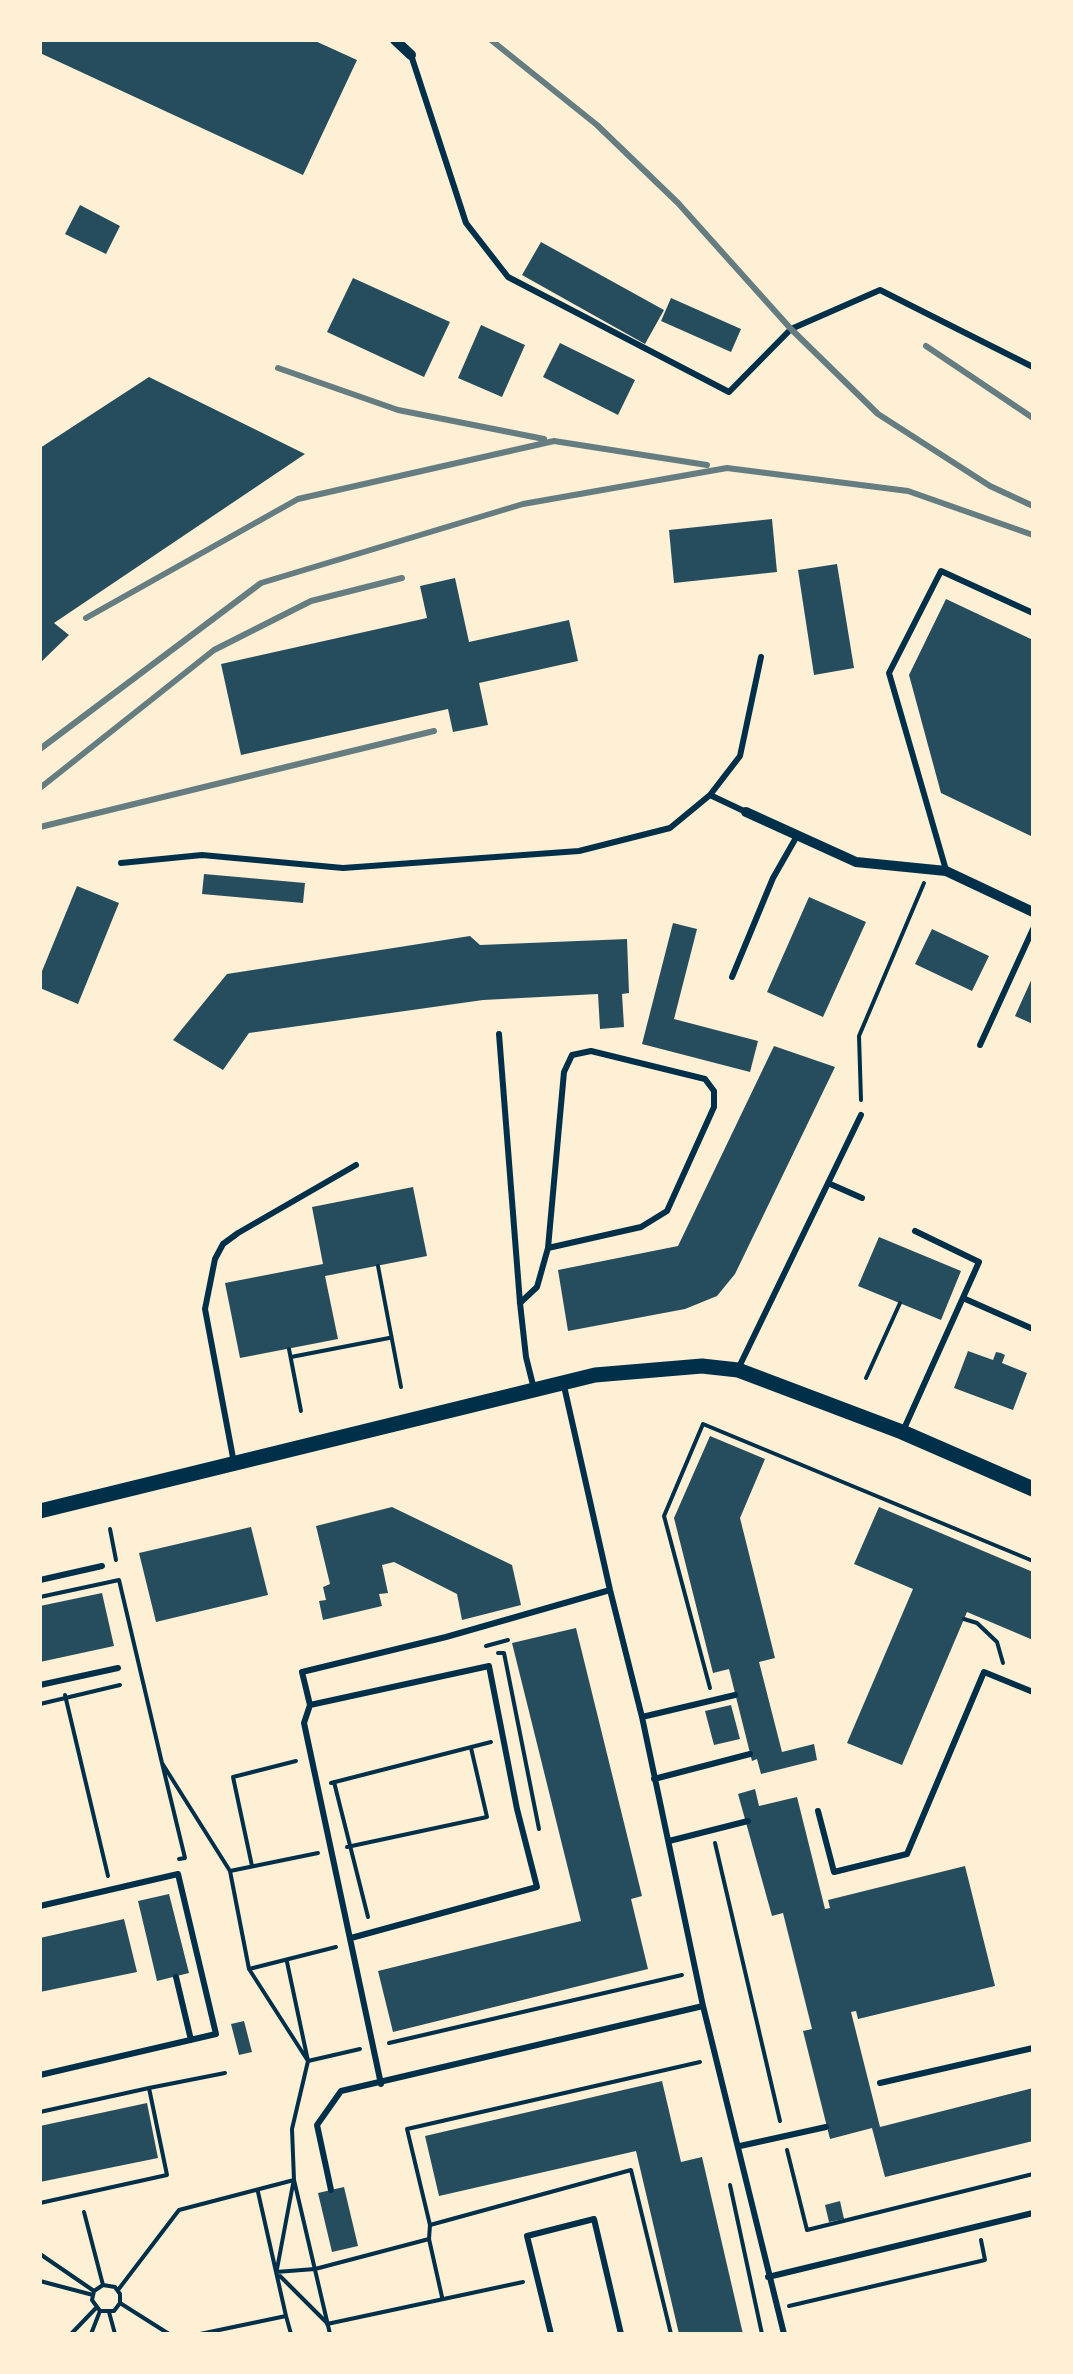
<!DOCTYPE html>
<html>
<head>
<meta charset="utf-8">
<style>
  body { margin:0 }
  #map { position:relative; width:1073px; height:2374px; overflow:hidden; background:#fdf0d5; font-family:"PT Sans",sans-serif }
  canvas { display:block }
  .frame { position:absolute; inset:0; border:42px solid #fdf0d5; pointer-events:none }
</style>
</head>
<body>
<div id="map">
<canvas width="1073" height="2374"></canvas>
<div class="frame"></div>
</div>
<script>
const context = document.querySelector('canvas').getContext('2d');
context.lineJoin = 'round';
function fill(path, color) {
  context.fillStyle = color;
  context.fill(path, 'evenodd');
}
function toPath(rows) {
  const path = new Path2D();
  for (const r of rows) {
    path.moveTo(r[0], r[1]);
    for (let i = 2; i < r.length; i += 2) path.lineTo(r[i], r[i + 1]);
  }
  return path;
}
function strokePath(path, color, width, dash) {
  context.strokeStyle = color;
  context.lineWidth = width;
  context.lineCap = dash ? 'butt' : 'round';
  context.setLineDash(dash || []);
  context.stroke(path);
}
const building = toPath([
  [40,40,313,40,357,60,303,175,40,53],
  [80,205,120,226,106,254,65,234],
  [541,242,664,310,645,344,522,275],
  [353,278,450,322,424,377,327,332],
  [671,298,741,329,731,352,661,321],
  [481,325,525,345,502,397,458,378],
  [560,343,635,380,618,415,543,377],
  [149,377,305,454,54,623,69,635,40,663,40,448],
  [772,519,777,572,674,583,669,530],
  [837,564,854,668,814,675,798,570],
  [455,578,469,642,569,620,578,661,479,683,488,725,453,732,448,709,241,755,221,664,427,618,420,586],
  [946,599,1033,640,1033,837,941,793,909,675],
  [204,874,305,883,303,903,202,894],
  [77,886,119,903,78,1004,40,988,40,976],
  [809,897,866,922,823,1017,767,992],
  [673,923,697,929,674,1019,758,1041,750,1072,642,1044],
  [932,929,989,956,972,991,915,964],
  [470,936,480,945,627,939,629,993,622,994,624,1027,600,1029,598,994,483,1000,249,1033,223,1070,173,1040,227,974],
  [1033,976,1033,1024,1015,1016],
  [774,1046,835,1067,735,1274,717,1296,685,1309,568,1331,558,1270,678,1246],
  [413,1187,427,1256,325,1276,338,1339,240,1358,225,1283,323,1264,312,1207],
  [879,1237,961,1271,941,1320,858,1286],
  [968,1351,993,1360,996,1352,1001,1353,1005,1355,1002,1363,1027,1373,1013,1410,954,1388],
  [710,1436,765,1459,740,1518,775,1658,759,1662,782,1752,814,1744,817,1760,761,1774,757,1759,752,1761,729,1669,713,1673,674,1518],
  [392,1507,512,1565,521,1605,462,1620,457,1594,394,1562,382,1565,388,1593,379,1594,382,1606,323,1620,319,1601,326,1600,323,1587,330,1584,316,1526],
  [879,1507,1033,1572,1033,1640,967,1612,902,1765,847,1743,913,1589,854,1564],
  [251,1527,268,1595,156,1622,139,1553],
  [102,1593,114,1646,40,1662,40,1606],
  [576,1628,642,1896,631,1899,648,1969,393,2032,378,1971,581,1921,512,1643],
  [731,1705,740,1739,714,1745,705,1711],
  [755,1789,759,1806,797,1797,825,1909,830,1908,828,1900,965,1866,995,1986,858,2019,856,2011,851,2012,880,2127,1033,2088,1033,2141,885,2177,872,2128,830,2139,803,2031,812,2029,783,1913,772,1916,738,1794],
  [169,1894,189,1973,157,1981,138,1901],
  [124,1919,137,1972,40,1992,40,1938],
  [244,2021,252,2052,239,2055,231,2024],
  [662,2081,681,2162,702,2157,743,2334,679,2334,636,2151,439,2196,425,2136],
  [147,2103,158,2158,40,2182,40,2126],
  [344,2187,358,2246,332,2252,318,2193],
  [840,2201,844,2219,829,2222,825,2205]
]);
const path = toPath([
  [861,1100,859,1036,924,883],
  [378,1266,401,1387],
  [289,1349,301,1411],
  [291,1357,389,1338],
  [866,1378,900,1303],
  [110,1529,116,1560],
  [40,1597,119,1580,162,1763],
  [964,1619,977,1623,997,1642,1003,1663],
  [486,1646,508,1640],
  [498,1653,504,1653,539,1829],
  [710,1688,664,1516,703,1424,1033,1561],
  [65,1695,108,1876],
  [40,1704,120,1685],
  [334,1782,368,1917],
  [331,1783,491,1742],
  [715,1843,780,2121],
  [347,1847,487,1817,471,1748],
  [252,1866,233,1777,296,1761],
  [230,1871,318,1853],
  [287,1962,308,2061,360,2049],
  [249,1969,336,1947],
  [389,2043,682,1975],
  [149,2088,225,2073],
  [40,2112,149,2088,167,2175,40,2203],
  [787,2150,807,2230,1033,2174],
  [294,2180,330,2334],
  [730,2185,762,2334],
  [84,2212,103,2285],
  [430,2225,631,2170,671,2334],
  [429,2239,442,2297],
  [40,2254,94,2291],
  [277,2269,293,2184],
  [276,2272,315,2269,429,2239,430,2225,407,2129,700,2062],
  [280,2276,326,2322],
  [40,2281,93,2295],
  [118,2290,179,2210,294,2180,292,2129,308,2061,249,1969,230,1871,162,1763,185,1858,179,1859],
  [120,2303,114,2311,100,2311,92,2300,94,2291,103,2285,115,2287,120,2294,120,2303,169,2334],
  [789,2306,985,2260,981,2240],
  [109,2312,115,2334],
  [286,2316,291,2334],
  [327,2324,523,2282],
  [71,2334,96,2308],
  [91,2334,100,2311],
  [200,2334,286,2316,258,2192]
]);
const service = toPath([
  [411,55,466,223,508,277,729,392,791,329,880,290,1033,367],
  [710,795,746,812],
  [121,863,202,855,343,868,579,851,670,828,710,795,740,756,761,657],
  [946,870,889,673,941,571,1033,613],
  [732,977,773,878,797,836],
  [499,1034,520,1303,526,1357,534,1389],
  [980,1045,1033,929],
  [828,1183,862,1198],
  [963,1298,1033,1329],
  [520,1303,537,1287,548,1248,564,1072,572,1055,591,1051,705,1079,714,1091,714,1107,667,1211,641,1227,548,1248],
  [738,1369,861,1115],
  [564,1386,610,1590,642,1717,703,2006,784,2334],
  [903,1431,979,1262,915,1231],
  [234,1463,205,1309,215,1259,223,1244,238,1233,356,1165],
  [40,1580,102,1566],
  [40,1685,118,1668],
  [310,1705,302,1672,446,1637,610,1590],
  [642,1717,735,1695],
  [654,1779,750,1754],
  [818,1811,834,1872,907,1854,984,1672,1033,1692],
  [669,1841,748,1821],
  [40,1906,178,1874,216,2034,40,2075],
  [351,1938,537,1887,517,1809,489,1666,310,1705,304,1723,381,2084],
  [176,1977,191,2040],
  [880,2083,1033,2048],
  [740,2146,826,2127],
  [331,2190,317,2125,341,2091,703,2006],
  [768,2277,1033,2213],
  [551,2334,527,2236,594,2219,621,2334]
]);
const minor = toPath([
  [395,40,411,55],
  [746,812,856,862,946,871,1033,912]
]);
const tertiary = toPath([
  [40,1511,595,1375,702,1366,738,1370,902,1432,1033,1489]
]);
const rail = toPath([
  [491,40,597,125,678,203,791,329,878,414,990,486,1033,506],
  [926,346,1033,418],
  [278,368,398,410,544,439],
  [86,618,298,499,554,441,707,465],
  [40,749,261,583,523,504,727,468,908,491,1033,535],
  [40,788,214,650,311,601,402,578],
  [40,827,434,731]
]);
fill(building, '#264d5e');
strokePath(path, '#003049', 4);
strokePath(service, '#003049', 6);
strokePath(minor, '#003049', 10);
strokePath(tertiary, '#003049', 15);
strokePath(rail, '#657d81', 6);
</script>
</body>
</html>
